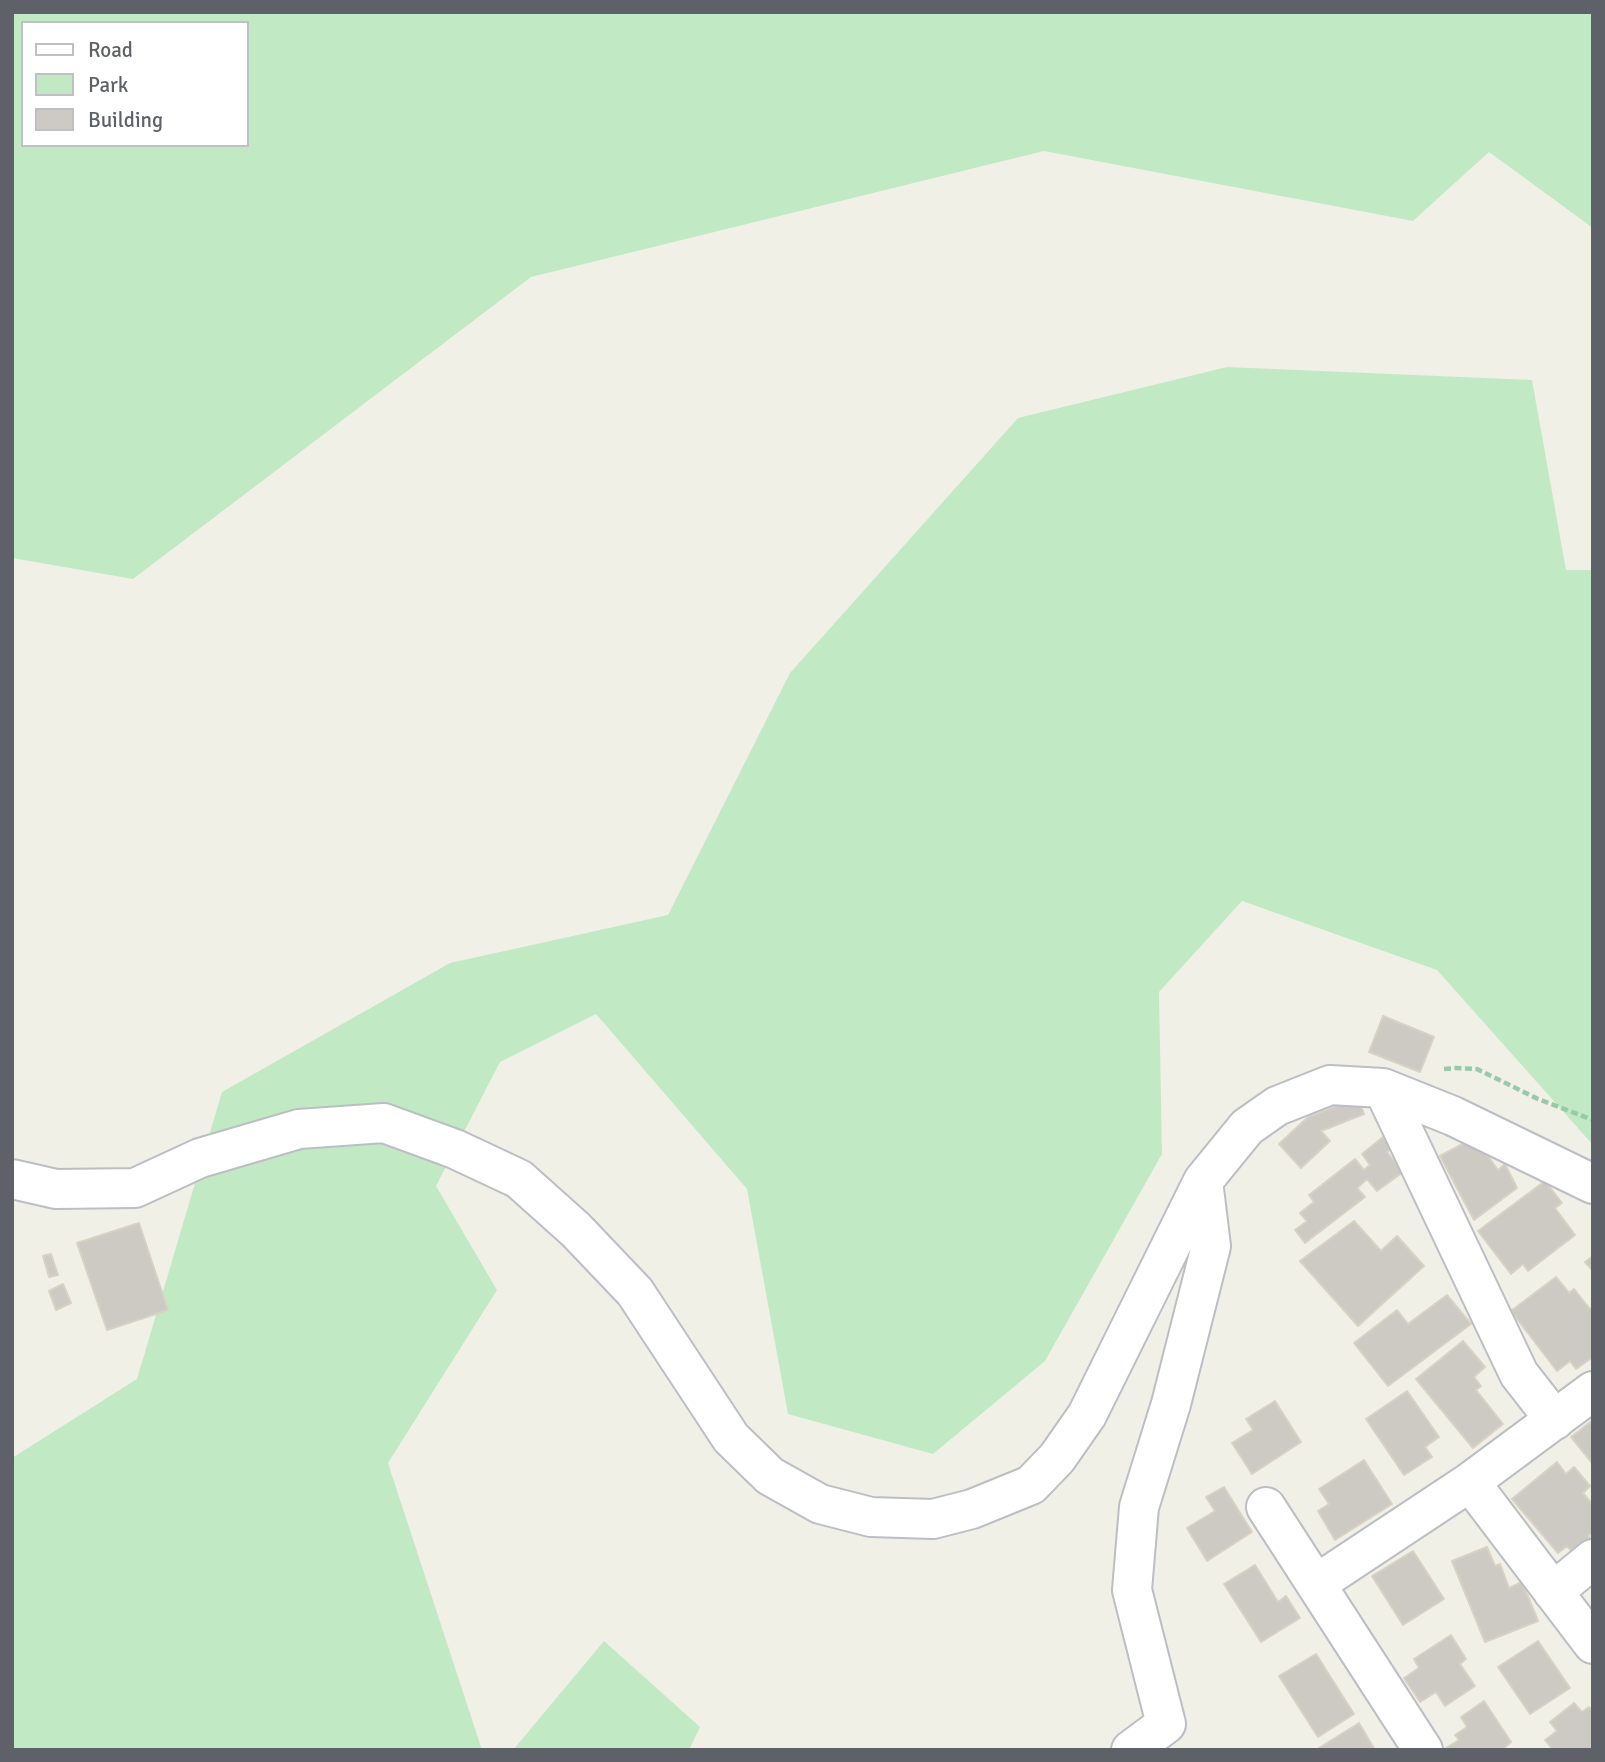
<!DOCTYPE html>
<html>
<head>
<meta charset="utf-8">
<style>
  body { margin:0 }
  #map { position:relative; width:1605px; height:1762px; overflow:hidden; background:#f1f0e6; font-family:Signika,sans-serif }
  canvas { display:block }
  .frame { position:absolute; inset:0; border:14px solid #5e6268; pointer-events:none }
  .legend { position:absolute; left:21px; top:21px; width:228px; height:126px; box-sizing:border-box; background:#fff; border:2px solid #bfc0c3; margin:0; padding:9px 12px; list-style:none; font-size:21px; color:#5e6268 }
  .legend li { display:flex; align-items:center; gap:14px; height:35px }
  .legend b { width:35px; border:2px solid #bfc0c3 }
</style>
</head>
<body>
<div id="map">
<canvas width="1605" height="1762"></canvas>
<div class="frame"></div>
<ul class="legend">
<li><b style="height:9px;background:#fff"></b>Road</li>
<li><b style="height:19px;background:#c1eac4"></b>Park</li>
<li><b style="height:19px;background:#cccac3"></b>Building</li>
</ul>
</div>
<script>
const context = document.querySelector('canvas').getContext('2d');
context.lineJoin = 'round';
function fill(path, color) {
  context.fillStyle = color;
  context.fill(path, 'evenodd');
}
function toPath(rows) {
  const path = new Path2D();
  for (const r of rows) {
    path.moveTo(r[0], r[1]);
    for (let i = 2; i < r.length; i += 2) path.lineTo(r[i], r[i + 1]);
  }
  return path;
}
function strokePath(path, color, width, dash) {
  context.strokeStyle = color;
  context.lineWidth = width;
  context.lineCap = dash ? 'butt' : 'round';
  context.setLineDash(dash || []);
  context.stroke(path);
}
const green = toPath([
  [12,12,1593,12,1593,228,1489,152,1413,221,1044,151,531,277,133,579,12,558],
  [23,23,247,23,247,145,23,145],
  [1227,367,1532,380,1566,570,1593,570,1593,1145,1437,970,1242,901,1159,992,1162,1154,1045,1361,933,1454,788,1414,747,1189,596,1014,500,1062,436,1186,497,1290,388,1463,482,1750,12,1750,12,1458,137,1379,222,1092,450,963,668,915,790,673,1018,418],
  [604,1641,700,1727,689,1750,513,1750]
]);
const building = toPath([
  [1383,1016,1434,1037,1420,1072,1369,1052,1383,1016],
  [1358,1098,1364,1114,1321,1131,1330,1141,1301,1168,1279,1144,1308,1117,1358,1098],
  [1383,1137,1392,1148,1387,1152,1403,1172,1377,1191,1367,1179,1357,1188,1365,1197,1305,1243,1295,1230,1307,1221,1300,1213,1314,1202,1309,1195,1355,1159,1364,1170,1370,1165,1362,1154,1383,1137],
  [1470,1140,1480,1145,1498,1170,1505,1164,1517,1188,1474,1220,1440,1156,1470,1140],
  [1545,1181,1562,1203,1555,1208,1575,1235,1528,1271,1523,1264,1511,1274,1478,1231,1545,1181],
  [1354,1221,1381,1251,1397,1236,1424,1266,1358,1326,1300,1261,1354,1221],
  [139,1223,168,1310,107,1330,77,1243,139,1223],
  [51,1254,58,1275,49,1277,43,1256,51,1254],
  [1593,1256,1593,1271,1585,1262,1593,1256],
  [1556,1277,1569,1293,1574,1289,1590,1309,1593,1307,1593,1357,1576,1369,1570,1361,1557,1371,1511,1311,1556,1277],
  [63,1284,71,1303,56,1310,49,1291,63,1284],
  [1447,1295,1471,1324,1388,1386,1354,1343,1397,1310,1408,1324,1447,1295],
  [1463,1341,1485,1367,1474,1377,1481,1386,1476,1390,1503,1424,1473,1448,1416,1379,1463,1341],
  [1407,1391,1439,1437,1425,1447,1432,1457,1404,1475,1366,1419,1407,1391],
  [1275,1401,1301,1442,1252,1474,1232,1443,1253,1430,1246,1419,1275,1401],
  [1593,1420,1593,1464,1571,1437,1593,1420],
  [1364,1460,1392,1504,1335,1540,1318,1511,1329,1504,1319,1489,1364,1460],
  [1557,1462,1566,1474,1574,1467,1590,1486,1583,1493,1593,1505,1593,1532,1588,1536,1593,1541,1577,1557,1567,1546,1558,1553,1512,1499,1557,1462],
  [1224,1487,1252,1532,1207,1561,1187,1528,1215,1511,1206,1497,1224,1487],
  [1487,1547,1495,1566,1500,1564,1509,1588,1522,1582,1538,1621,1485,1642,1452,1561,1487,1547],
  [1413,1551,1444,1599,1403,1625,1372,1576,1413,1551],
  [1255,1565,1278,1602,1286,1596,1300,1618,1261,1642,1224,1584,1255,1565],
  [1451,1635,1466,1659,1460,1664,1475,1686,1445,1706,1436,1692,1420,1702,1404,1678,1419,1668,1414,1659,1451,1635],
  [1538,1641,1570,1688,1530,1714,1498,1667,1538,1641],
  [1316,1654,1354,1714,1318,1737,1279,1676,1316,1654],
  [1484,1701,1511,1742,1502,1750,1447,1750,1446,1748,1459,1740,1455,1735,1467,1727,1461,1717,1484,1701],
  [1574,1703,1582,1712,1589,1707,1593,1712,1593,1750,1553,1750,1545,1740,1557,1731,1550,1722,1574,1703],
  [1359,1723,1375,1750,1320,1750,1319,1748,1359,1723]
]);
const path = toPath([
  [1444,1069,1456,1068,1477,1069,1538,1099,1593,1120]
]);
const minor = toPath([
  [1383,1088,1519,1374,1555,1420],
  [12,1179,56,1189,135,1188,200,1158,299,1129,384,1123,455,1149,519,1179,576,1230,635,1292,731,1438,770,1476,820,1504,871,1517,933,1519,972,1509,1031,1485,1057,1458,1087,1415,1203,1181,1247,1127,1277,1106,1330,1085,1383,1088,1453,1116,1593,1184],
  [1470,1482,1593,1644],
  [1266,1507,1423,1750],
  [1316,1584,1470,1482,1593,1391],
  [1553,1592,1593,1559],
  [1131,1750,1166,1724,1132,1590,1139,1507,1171,1404,1211,1246,1203,1181]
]);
fill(green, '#c1eac4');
fill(building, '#cccac3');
strokePath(building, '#d7d2c4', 2);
strokePath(minor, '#bbbec3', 42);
strokePath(path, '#98caaa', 4.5, [7, 3.5]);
strokePath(minor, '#fff', 38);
</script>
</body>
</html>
